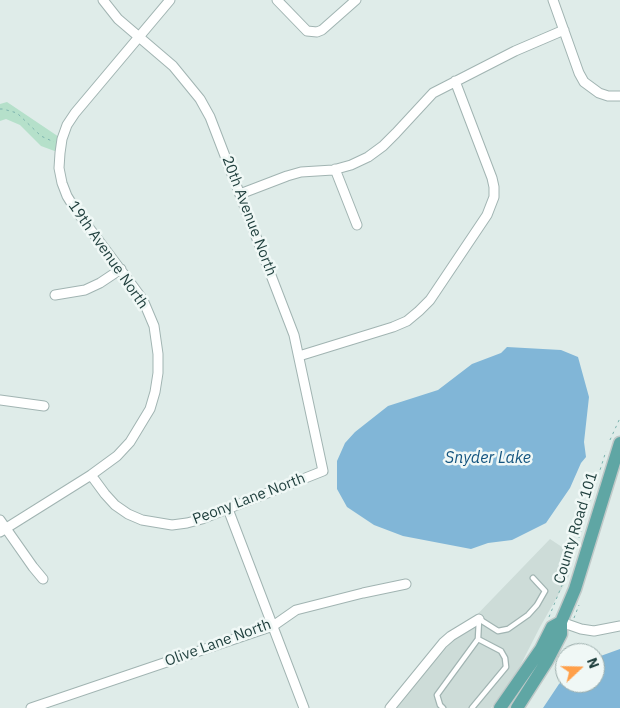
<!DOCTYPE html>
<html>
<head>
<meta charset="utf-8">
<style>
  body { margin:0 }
  #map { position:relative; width:620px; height:708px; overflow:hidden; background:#dfece9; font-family:"IBM Plex Sans",sans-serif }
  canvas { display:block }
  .north { position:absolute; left:555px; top:643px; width:50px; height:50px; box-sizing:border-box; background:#f0f8f6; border:1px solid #9caeac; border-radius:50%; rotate:69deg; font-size:14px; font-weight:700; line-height:20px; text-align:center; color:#1e3e3c }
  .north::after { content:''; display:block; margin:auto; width:18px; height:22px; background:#ffa04a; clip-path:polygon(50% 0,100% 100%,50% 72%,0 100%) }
</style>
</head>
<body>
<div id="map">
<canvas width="620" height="708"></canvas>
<div class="north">N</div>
</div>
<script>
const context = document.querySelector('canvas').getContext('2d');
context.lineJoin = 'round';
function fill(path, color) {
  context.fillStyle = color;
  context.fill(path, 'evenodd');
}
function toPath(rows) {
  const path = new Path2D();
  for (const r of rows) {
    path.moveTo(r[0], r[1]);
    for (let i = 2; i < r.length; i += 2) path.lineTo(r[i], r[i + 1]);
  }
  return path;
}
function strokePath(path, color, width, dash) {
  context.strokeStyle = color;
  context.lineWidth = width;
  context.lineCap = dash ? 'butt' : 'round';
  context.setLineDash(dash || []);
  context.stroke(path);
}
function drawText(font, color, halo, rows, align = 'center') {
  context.font = font + ' "IBM Plex Sans",sans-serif';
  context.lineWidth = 5;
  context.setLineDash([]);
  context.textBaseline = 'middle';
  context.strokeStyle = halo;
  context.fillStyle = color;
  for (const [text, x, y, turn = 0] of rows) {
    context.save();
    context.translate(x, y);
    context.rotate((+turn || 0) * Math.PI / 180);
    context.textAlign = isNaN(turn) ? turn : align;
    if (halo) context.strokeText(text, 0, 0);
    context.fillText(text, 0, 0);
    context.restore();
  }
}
const built = toPath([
  [550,539,565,549,570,560,569,576,540,627,518,670,491,708,392,708,468,624]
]);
const green = toPath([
  [7,102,62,139,60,153,41,146,20,125,6,119,0,121,0,104]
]);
const water = toPath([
  [507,347,561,350,578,357,589,397,584,442,586,457,581,463,570,488,546,523,512,540,488,543,471,549,403,536,374,525,347,507,337,489,337,461,345,443,355,432,388,406,438,390,472,364,501,353],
  [620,649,620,708,543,708,559,684,565,678,565,683,595,683,595,658]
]);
const path = toPath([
  [0,109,3,109,17,113,41,136,54,142],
  [610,440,620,418],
  [549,617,571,563,606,451],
  [574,618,579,605]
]);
const service = toPath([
  [479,619,498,631,508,629,528,615,537,605,545,591,533,578],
  [443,708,440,705,437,695,478,639,479,620],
  [472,708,506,667,505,658,501,651,478,639]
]);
const minor = toPath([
  [277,0,307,31,317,32,322,30,356,0],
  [553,0,579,73,584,82,599,93,608,96,620,96],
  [335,169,357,225],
  [240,194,287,176,301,172,333,170,351,165,368,157,383,146,396,133,433,93,515,51,564,30],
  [55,295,85,290,100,283,121,269],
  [299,356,393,327,407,321,419,311,430,300,487,215,494,197,494,187,492,178,455,81],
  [0,400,44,406],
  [91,475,105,494,115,505,128,514,142,520,172,525,187,523,202,519,323,471,294,335,210,117,200,99,173,66,118,19,103,0],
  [228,509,304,708],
  [0,520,33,567,43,579],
  [0,532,91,475,117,456,130,442,150,409,155,392,158,373,158,354,154,326,143,300,132,285,75,209,67,196,62,183,59,168,60,153,62,139,67,125,75,113,170,0],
  [561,622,581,629,594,631,620,626],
  [31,708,273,626,296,610,363,593,406,584],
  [390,708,443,643,451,636,479,619]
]);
const primary = toPath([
  [500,708,541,649,552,627,561,622],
  [517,708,547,661,561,634,561,622,575,589,620,443]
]);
const streetNames = [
  ["20th Avenue North",249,216,69],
  ["19th Avenue North",108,255,55],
  ["Peony Lane North",249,499,-21],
  ["County Road 101",576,528,-73],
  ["Olive Lane North",218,643,-20]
];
const waterNames = [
  ["Snyder Lake",488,458]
];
fill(built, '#cddcd8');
fill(green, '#b5e0ca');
fill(water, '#81b6d7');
strokePath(service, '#a1b4b2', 7);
strokePath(minor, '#a1b4b2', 11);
strokePath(primary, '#c0c9c8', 15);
strokePath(path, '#7cb3ae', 1, [2.5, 4]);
strokePath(service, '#fff', 4.5);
strokePath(minor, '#fff', 9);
strokePath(primary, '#5fa6a4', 12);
drawText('15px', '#1e3e3c', '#f0f8f6', streetNames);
drawText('italic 16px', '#13547f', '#f0f8f6', waterNames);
</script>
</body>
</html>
